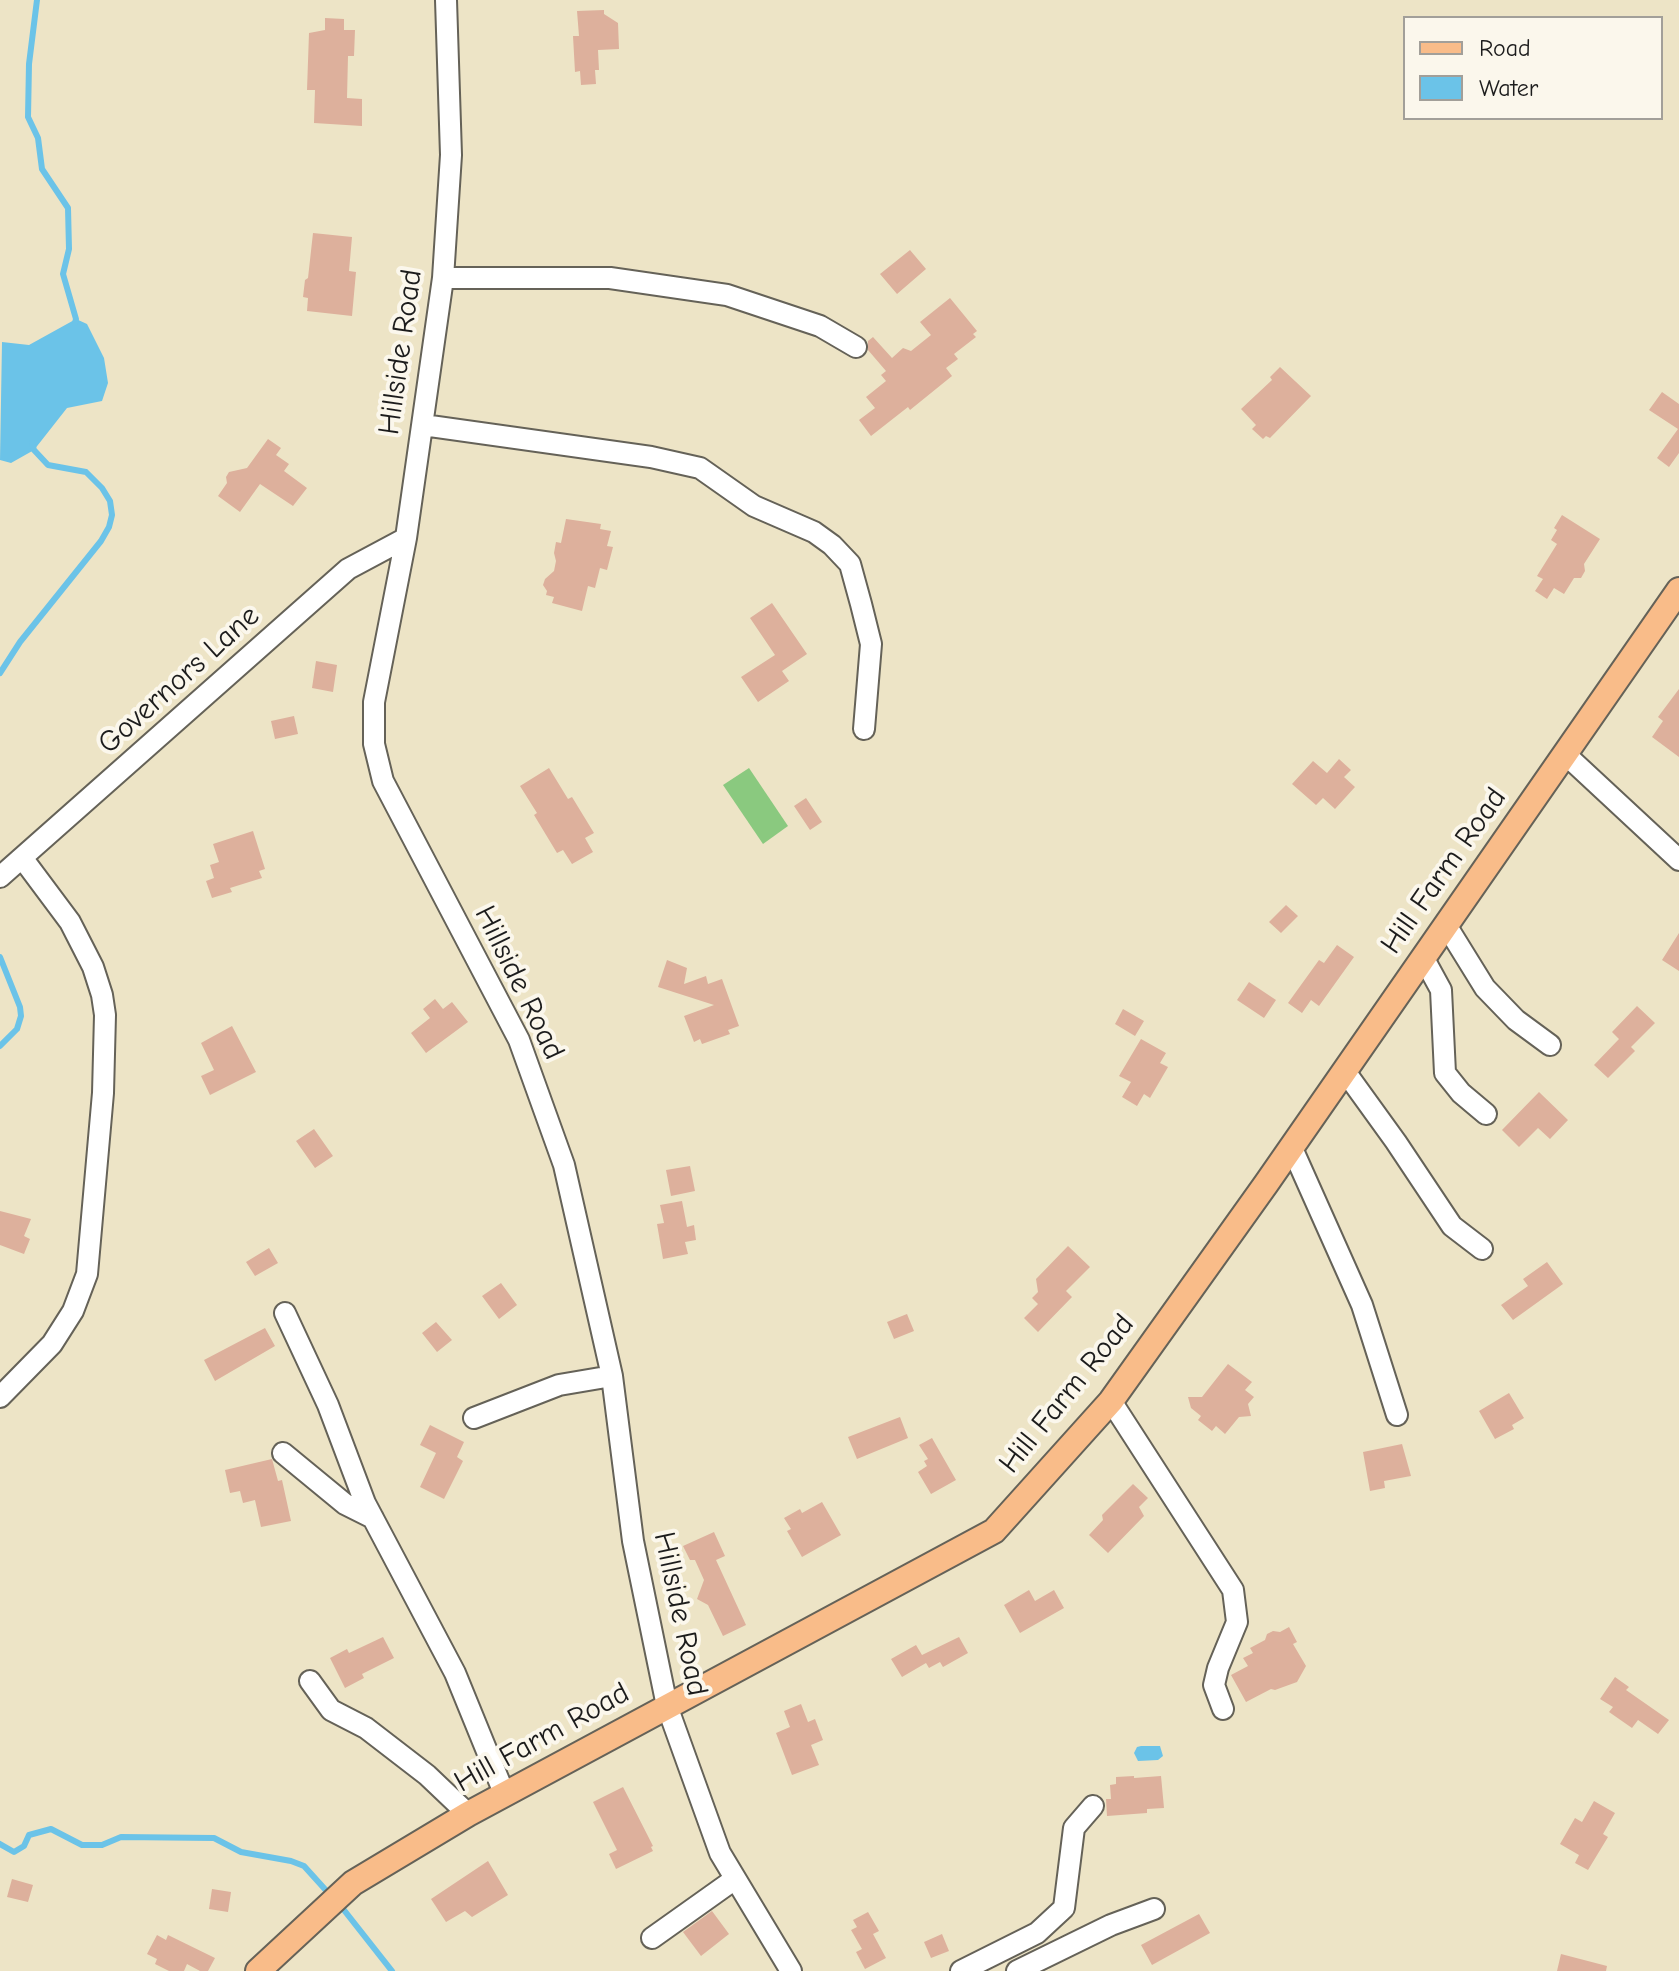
<!DOCTYPE html>
<html>
<head>
<meta charset="utf-8">
<style>
  body { margin:0 }
  #map { position:relative; width:1679px; height:1971px; overflow:hidden; background:#ede4c6; font-family:"Comic Neue",sans-serif }
  canvas { display:block }
  .legend { position:absolute; left:1403px; top:16px; width:260px; height:104px; box-sizing:border-box; background:#fbf7ec; border:2px solid #a29f99; margin:0; padding:10px 14px; list-style:none; font-size:24px; color:#1c1c1c }
  .legend li { display:flex; align-items:center; gap:16px; height:40px }
  .legend b { width:40px; border:2px solid #a29f99 }
</style>
</head>
<body>
<div id="map">
<canvas width="1679" height="1971"></canvas>
<ul class="legend">
<li><b style="height:10px;background:#f9bc89"></b>Road</li>
<li><b style="height:22px;background:#6bc3e8"></b>Water</li>
</ul>
</div>
<script>
const context = document.querySelector('canvas').getContext('2d');
context.lineJoin = 'round';
function fill(path, color) {
  context.fillStyle = color;
  context.fill(path, 'evenodd');
}
function toPath(rows) {
  const path = new Path2D();
  for (const r of rows) {
    path.moveTo(r[0], r[1]);
    for (let i = 2; i < r.length; i += 2) path.lineTo(r[i], r[i + 1]);
  }
  return path;
}
function strokePath(path, color, width, dash) {
  context.strokeStyle = color;
  context.lineWidth = width;
  context.lineCap = dash ? 'butt' : 'round';
  context.setLineDash(dash || []);
  context.stroke(path);
}
function drawText(font, color, halo, rows, align = 'center') {
  context.font = font + ' "Comic Neue",sans-serif';
  context.lineWidth = 8;
  context.setLineDash([]);
  context.textBaseline = 'middle';
  context.strokeStyle = halo;
  context.fillStyle = color;
  for (const [text, x, y, turn = 0] of rows) {
    context.save();
    context.translate(x, y);
    context.rotate((+turn || 0) * Math.PI / 180);
    context.textAlign = isNaN(turn) ? turn : align;
    if (halo) context.strokeText(text, 0, 0);
    context.fillText(text, 0, 0);
    context.restore();
  }
}
const green = toPath([
  [749,768,788,826,763,844,723,785]
]);
const water = toPath([
  [76,319,87,324,104,358,108,383,102,401,67,408,34,450,11,463,0,460,2,342,29,345],
  [1141,1746,1160,1746,1163,1756,1158,1760,1138,1761,1134,1753,1137,1747]
]);
const stream = toPath([
  [37,0,29,64,28,117,38,138,42,169,68,208,69,249,63,274,76,319,75,323],
  [0,673,20,642,101,541,109,527,112,515,110,501,102,488,86,472,48,465,34,450,32,443],
  [0,957,20,1007,21,1016,17,1029,0,1046],
  [0,1844,14,1852,24,1846,29,1835,51,1829,82,1845,102,1845,121,1837,214,1838,241,1852,291,1861,304,1866,332,1897],
  [340,1905,392,1971]
]);
const building = toPath([
  [604,10,604,14,618,23,619,49,598,50,599,70,595,70,596,84,581,85,580,71,575,72,573,36,579,36,577,11],
  [325,18,344,19,344,30,355,30,354,56,348,56,347,98,362,99,362,126,314,123,315,90,307,90,309,33,325,30],
  [313,233,352,237,349,271,356,272,352,316,307,311,308,298,303,297,305,280,308,278],
  [910,250,926,269,897,294,880,274],
  [950,298,977,331,973,334,976,337,954,354,958,359,946,368,952,376,910,410,908,407,871,436,859,420,875,408,866,397,886,381,881,375,886,371,868,350,868,341,873,337,892,358,903,348,911,351,931,335,920,322],
  [1280,367,1311,396,1270,438,1266,436,1263,439,1252,429,1256,425,1241,409,1272,380,1270,377],
  [1662,392,1679,404,1679,453,1669,467,1657,458,1678,429,1649,410],
  [268,439,281,448,276,455,289,464,284,471,307,488,293,506,260,484,240,512,218,496,227,483,226,477,229,472,247,468],
  [1562,515,1600,539,1584,564,1585,571,1581,578,1574,578,1564,594,1554,588,1547,599,1535,591,1543,579,1537,576,1557,544,1551,540,1557,530,1554,528],
  [566,519,601,524,600,529,611,531,607,546,613,547,607,570,600,568,595,588,588,586,582,611,552,603,554,597,546,595,547,591,543,585,545,579,554,571,556,561,554,553,556,542,561,543],
  [772,603,807,654,782,671,789,681,758,702,741,677,775,655,750,618],
  [316,661,337,665,333,692,312,688],
  [1679,689,1679,757,1652,737,1663,721,1658,717],
  [294,716,298,734,275,739,271,721],
  [1339,759,1351,770,1344,777,1355,787,1335,809,1323,798,1316,805,1292,784,1313,761,1327,773],
  [549,768,568,799,572,797,594,833,585,838,593,852,572,864,563,850,557,853,534,815,537,813,520,786],
  [806,798,822,822,810,830,794,806],
  [253,831,265,869,259,871,262,878,230,888,232,892,212,898,206,881,214,878,210,865,219,862,213,844],
  [1286,905,1298,916,1281,933,1269,922],
  [1679,933,1679,971,1662,960],
  [1337,945,1354,957,1319,1006,1311,1000,1302,1013,1288,1003,1319,960,1324,963],
  [667,960,687,968,684,984,706,976,708,984,722,979,739,1026,728,1030,730,1034,702,1044,700,1039,694,1042,684,1016,714,1005,658,987],
  [1249,982,1276,1000,1264,1018,1237,1000],
  [435,999,443,1009,452,1002,468,1022,426,1053,411,1033,430,1018,423,1009],
  [1637,1006,1655,1023,1631,1047,1635,1051,1608,1078,1594,1065,1619,1039,1612,1032],
  [1123,1009,1144,1021,1135,1036,1115,1024],
  [232,1026,256,1072,210,1095,201,1076,214,1070,201,1043],
  [1141,1039,1166,1053,1160,1063,1168,1067,1150,1098,1144,1094,1137,1106,1122,1097,1131,1082,1119,1076],
  [1539,1092,1568,1120,1550,1139,1538,1128,1519,1147,1502,1130],
  [314,1129,333,1156,315,1168,296,1141],
  [690,1166,695,1191,671,1196,666,1170],
  [682,1201,687,1227,694,1225,696,1240,685,1242,688,1254,663,1259,657,1224,664,1223,660,1205],
  [0,1211,31,1219,24,1236,30,1239,24,1254,0,1245],
  [1068,1246,1090,1267,1066,1291,1072,1297,1038,1332,1024,1318,1038,1304,1032,1298,1038,1292,1036,1279],
  [269,1248,278,1263,255,1276,246,1262],
  [1547,1262,1563,1284,1513,1320,1501,1305,1528,1286,1523,1279],
  [501,1283,517,1305,499,1319,482,1296],
  [907,1314,914,1331,894,1339,887,1322],
  [436,1322,452,1340,437,1352,422,1333],
  [265,1328,275,1346,215,1381,204,1360],
  [1228,1364,1252,1382,1245,1390,1254,1397,1248,1404,1251,1416,1239,1417,1225,1434,1216,1426,1212,1431,1198,1420,1201,1416,1191,1408,1188,1397,1202,1397],
  [1509,1393,1524,1418,1512,1425,1514,1429,1495,1439,1479,1411],
  [900,1417,908,1438,857,1459,848,1437],
  [430,1425,464,1442,457,1457,463,1461,444,1499,420,1487,436,1453,420,1445],
  [932,1438,956,1480,931,1494,918,1472,927,1466,924,1461,928,1459,919,1445],
  [1402,1444,1411,1476,1384,1481,1385,1488,1370,1491,1363,1452],
  [272,1459,278,1481,282,1480,291,1521,261,1527,255,1500,243,1503,240,1491,230,1493,225,1470],
  [1133,1484,1148,1498,1139,1507,1144,1516,1108,1553,1089,1535,1103,1520,1102,1515],
  [822,1502,841,1535,802,1557,787,1531,791,1529,784,1518,800,1509,802,1513],
  [714,1532,725,1556,716,1560,746,1625,723,1636,708,1605,697,1599,704,1580,695,1560,690,1560,683,1546],
  [1029,1590,1035,1601,1054,1590,1064,1608,1020,1633,1004,1605],
  [1289,1627,1297,1642,1293,1644,1306,1666,1297,1682,1275,1690,1271,1689,1246,1702,1231,1675,1248,1666,1243,1658,1253,1653,1250,1648,1265,1640,1267,1634,1273,1631,1280,1632],
  [383,1637,394,1658,362,1674,364,1678,345,1688,330,1658,347,1649,349,1653],
  [959,1637,968,1653,943,1667,940,1662,929,1668,926,1663,902,1677,891,1659,916,1645,922,1655],
  [1615,1677,1629,1687,1626,1690,1669,1720,1658,1734,1638,1720,1632,1728,1609,1712,1613,1707,1600,1699],
  [801,1704,808,1722,815,1719,823,1740,811,1745,819,1765,792,1775,776,1733,790,1727,784,1711],
  [1134,1776,1134,1778,1161,1776,1164,1808,1147,1809,1147,1813,1107,1816,1106,1799,1111,1799,1110,1785,1116,1784,1116,1777],
  [623,1787,653,1846,651,1847,653,1851,616,1869,609,1854,617,1850,593,1802],
  [1594,1801,1615,1813,1603,1834,1608,1837,1588,1870,1575,1863,1579,1855,1560,1844,1575,1818,1582,1822],
  [488,1861,508,1895,472,1917,465,1911,446,1922,431,1899],
  [12,1879,33,1885,28,1902,7,1897],
  [212,1889,231,1892,228,1912,209,1909],
  [712,1911,729,1934,701,1956,683,1932],
  [868,1912,879,1931,873,1934,886,1958,865,1969,856,1952,862,1949,851,1930,857,1927,853,1920],
  [1199,1914,1210,1933,1152,1965,1141,1945],
  [942,1934,949,1951,931,1958,924,1942],
  [157,1935,166,1940,168,1935,215,1958,208,1971,200,1971,187,1964,184,1971,169,1971,155,1964,157,1959,147,1954],
  [1561,1954,1607,1966,1606,1971,1557,1971]
]);
const minor = toPath([
  [446,0,451,155,443,278,406,538,374,702,374,744,383,781,519,1040,564,1165,612,1376,633,1541,667,1706,720,1853,791,1971],
  [443,278,610,278,727,295,820,326,856,347],
  [423,425,651,457,700,468,754,506,814,532,832,545,850,564,861,604,871,644,864,729],
  [1565,754,1679,860],
  [0,877,348,569,406,538],
  [1446,925,1485,988,1516,1020,1550,1045],
  [1423,957,1441,990,1445,1073,1461,1093,1486,1114],
  [1344,1070,1396,1142,1452,1226,1482,1249],
  [1291,1146,1362,1305,1397,1415],
  [285,1313,328,1405,365,1503,455,1673,504,1793],
  [0,1397,52,1344,73,1311,87,1274,103,1093,105,1015,102,995,93,967,70,922,23,859],
  [1111,1401,1233,1590,1237,1622,1218,1668,1214,1685,1223,1709],
  [474,1418,559,1385,612,1376],
  [283,1453,345,1504,373,1518],
  [310,1681,331,1710,366,1728,427,1775,468,1814],
  [652,1938,735,1879],
  [961,1971,1037,1933,1064,1908,1074,1828,1093,1806],
  [1017,1971,1111,1925,1154,1909]
]);
const major = toPath([
  [258,1971,353,1883,468,1814,994,1531,1111,1401,1266,1184,1679,590]
]);
const streetNames = [
  ["Hillside Road",401,352,-82],
  ["Governors Lane",179,680,-42],
  ["Hill Farm Road",1444,871,-55],
  ["Hillside Road",519,983,64],
  ["Hill Farm Road",1067,1394,-51],
  ["Hillside Road",680,1614,78],
  ["Hill Farm Road",542,1738,-29]
];
fill(green, '#8ac97f');
fill(water, '#6bc3e8');
strokePath(stream, '#6bc3e8', 6);
fill(building, '#ddb09c');
strokePath(minor, '#656258', 24);
strokePath(major, '#656258', 28);
strokePath(minor, '#fff', 20);
strokePath(major, '#f9bc89', 24);
drawText('30px', '#1c1c1c', '#fbf7ec', streetNames);
</script>
</body>
</html>
